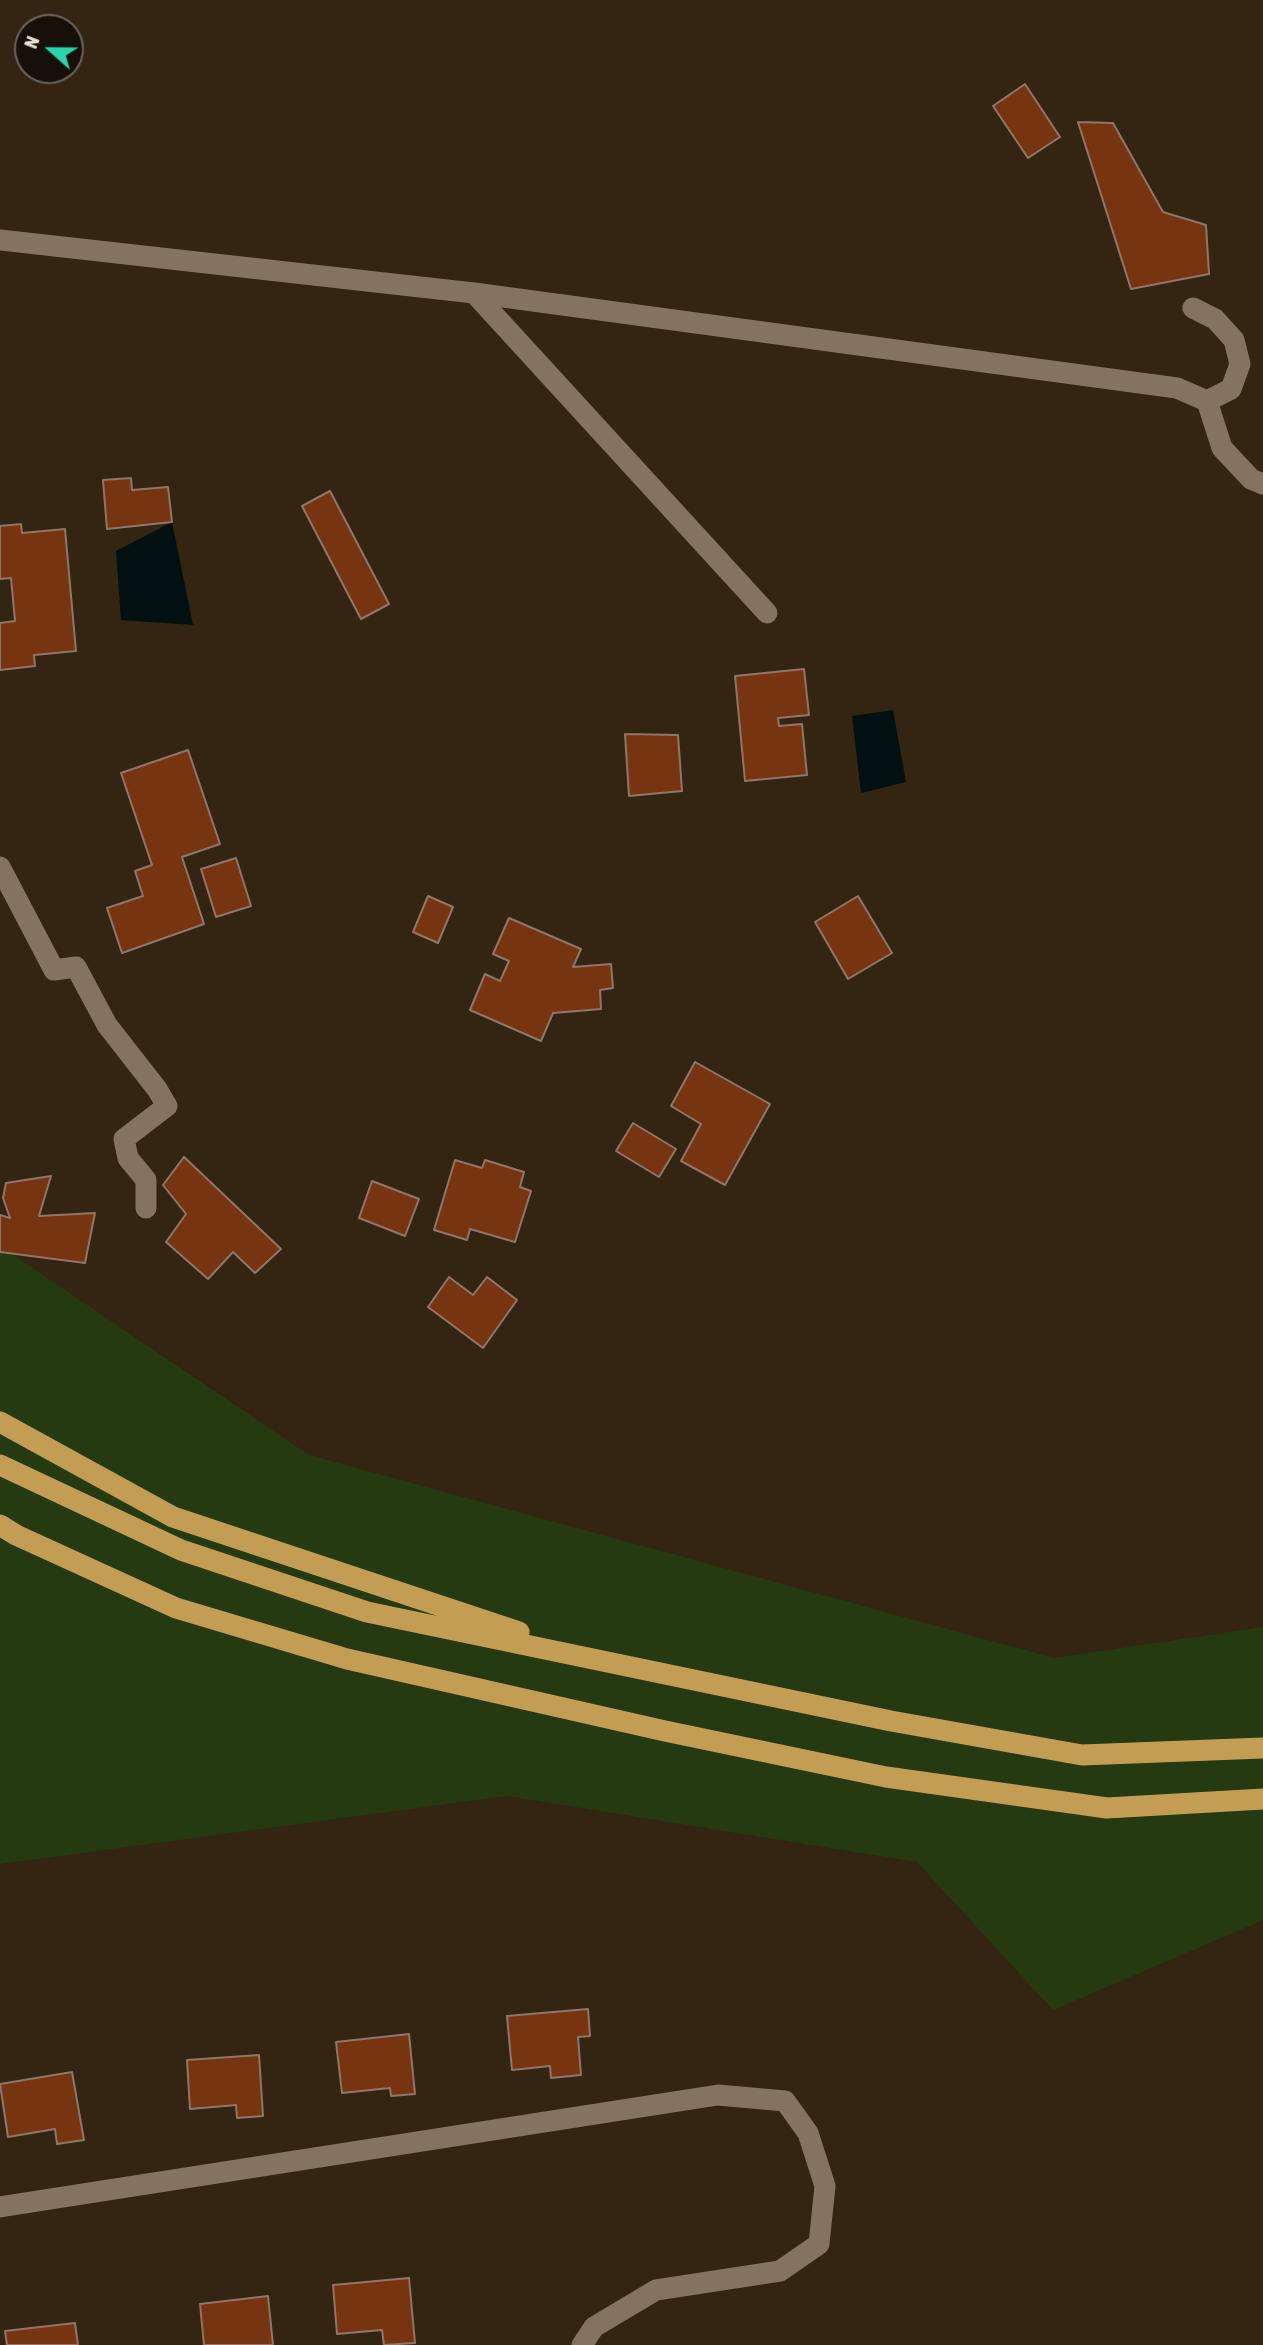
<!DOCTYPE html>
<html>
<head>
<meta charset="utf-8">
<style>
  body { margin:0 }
  #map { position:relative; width:1263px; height:2345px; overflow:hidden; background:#332512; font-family:"Asap Condensed",sans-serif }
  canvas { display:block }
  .north { position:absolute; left:14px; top:14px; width:70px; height:70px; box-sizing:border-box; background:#161008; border:2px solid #6c645b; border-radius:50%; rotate:291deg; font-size:19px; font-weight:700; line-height:28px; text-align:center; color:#ece3d7 }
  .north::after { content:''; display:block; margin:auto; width:24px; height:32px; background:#28d5ad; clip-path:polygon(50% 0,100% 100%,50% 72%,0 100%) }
</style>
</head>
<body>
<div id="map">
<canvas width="1263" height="2345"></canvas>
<div class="north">N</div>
</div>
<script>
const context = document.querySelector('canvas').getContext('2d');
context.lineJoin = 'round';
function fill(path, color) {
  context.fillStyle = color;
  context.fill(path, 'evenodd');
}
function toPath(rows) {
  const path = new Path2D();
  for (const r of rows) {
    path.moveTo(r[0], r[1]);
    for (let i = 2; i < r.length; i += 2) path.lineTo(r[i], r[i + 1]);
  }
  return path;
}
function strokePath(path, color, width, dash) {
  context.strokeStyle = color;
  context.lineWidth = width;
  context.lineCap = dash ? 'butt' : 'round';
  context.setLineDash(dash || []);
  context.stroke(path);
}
const green = toPath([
  [0,1246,309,1455,1054,1658,1263,1627,1263,1920,1053,2010,917,1862,507,1796,0,1864]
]);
const water = toPath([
  [172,522,193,625,121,620,116,551],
  [893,710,906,782,861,793,852,716]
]);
const building = toPath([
  [1025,84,1060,137,1028,158,993,106,1025,84],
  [1078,122,1113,123,1163,212,1206,225,1209,274,1131,289,1078,122],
  [131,478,132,490,168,487,172,522,107,529,103,480,131,478],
  [330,491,389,604,361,619,302,506,330,491],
  [21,524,22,533,65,529,76,651,34,655,35,666,0,670,0,623,15,621,11,578,0,579,0,526,21,524],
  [804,669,809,715,778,718,779,726,802,724,807,775,745,781,735,676,804,669],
  [625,734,678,735,682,791,629,796,625,734],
  [188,750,220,844,182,857,204,924,122,953,107,908,143,896,135,871,152,865,121,773,188,750],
  [236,858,251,906,216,917,201,869,236,858],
  [428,896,453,907,438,943,413,932,428,896],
  [858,896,892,953,848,979,815,922,858,896],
  [509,918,581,949,573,967,611,964,613,988,600,990,601,1009,553,1013,541,1041,470,1010,485,974,500,981,509,961,493,954,509,918],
  [695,1062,770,1104,725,1185,681,1161,701,1124,671,1106,695,1062],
  [633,1123,676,1149,659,1177,616,1151,633,1123],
  [184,1157,281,1249,255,1273,233,1252,208,1279,166,1242,186,1214,163,1185,184,1157],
  [455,1160,482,1168,485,1160,524,1172,520,1187,531,1191,515,1242,470,1229,467,1240,434,1230,455,1160],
  [51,1176,39,1216,95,1213,85,1263,0,1252,0,1215,10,1218,3,1198,6,1183,51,1176],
  [372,1181,419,1199,405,1236,359,1218,372,1181],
  [449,1277,473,1295,487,1277,517,1300,483,1348,428,1307,449,1277],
  [588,2009,590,2036,578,2037,581,2075,551,2078,550,2066,512,2070,507,2016,588,2009],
  [409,2034,415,2094,391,2096,390,2088,342,2093,336,2042,409,2034],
  [259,2055,263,2116,237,2118,236,2105,190,2109,187,2060,259,2055],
  [72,2072,84,2140,57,2144,55,2129,8,2137,0,2084,72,2072],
  [409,2278,415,2343,384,2345,382,2330,337,2334,333,2285,409,2278],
  [268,2296,273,2345,204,2345,200,2304,268,2296],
  [75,2323,78,2345,7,2345,5,2331,75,2323]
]);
const minor = toPath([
  [0,240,474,293,1177,388,1207,401,1222,448,1251,479,1263,484],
  [474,293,767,613],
  [1193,308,1215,319,1234,340,1240,364,1231,389,1207,401],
  [0,867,54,970,76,967,107,1025,157,1089,167,1106,124,1139,128,1158,146,1180,146,1208],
  [0,2207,718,2095,785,2101,808,2133,825,2186,819,2244,780,2271,656,2290,594,2327,582,2345]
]);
const highway = toPath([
  [0,1422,173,1517,519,1632],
  [0,1465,181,1550,367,1612,891,1721,1082,1755,1263,1748],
  [0,1525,16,1535,176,1608,347,1659,665,1731,886,1777,1107,1808,1263,1799]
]);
fill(green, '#263a11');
fill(water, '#031011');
fill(building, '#763410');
strokePath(building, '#90766a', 2);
strokePath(minor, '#84735e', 21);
strokePath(highway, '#c49d55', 21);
</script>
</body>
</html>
